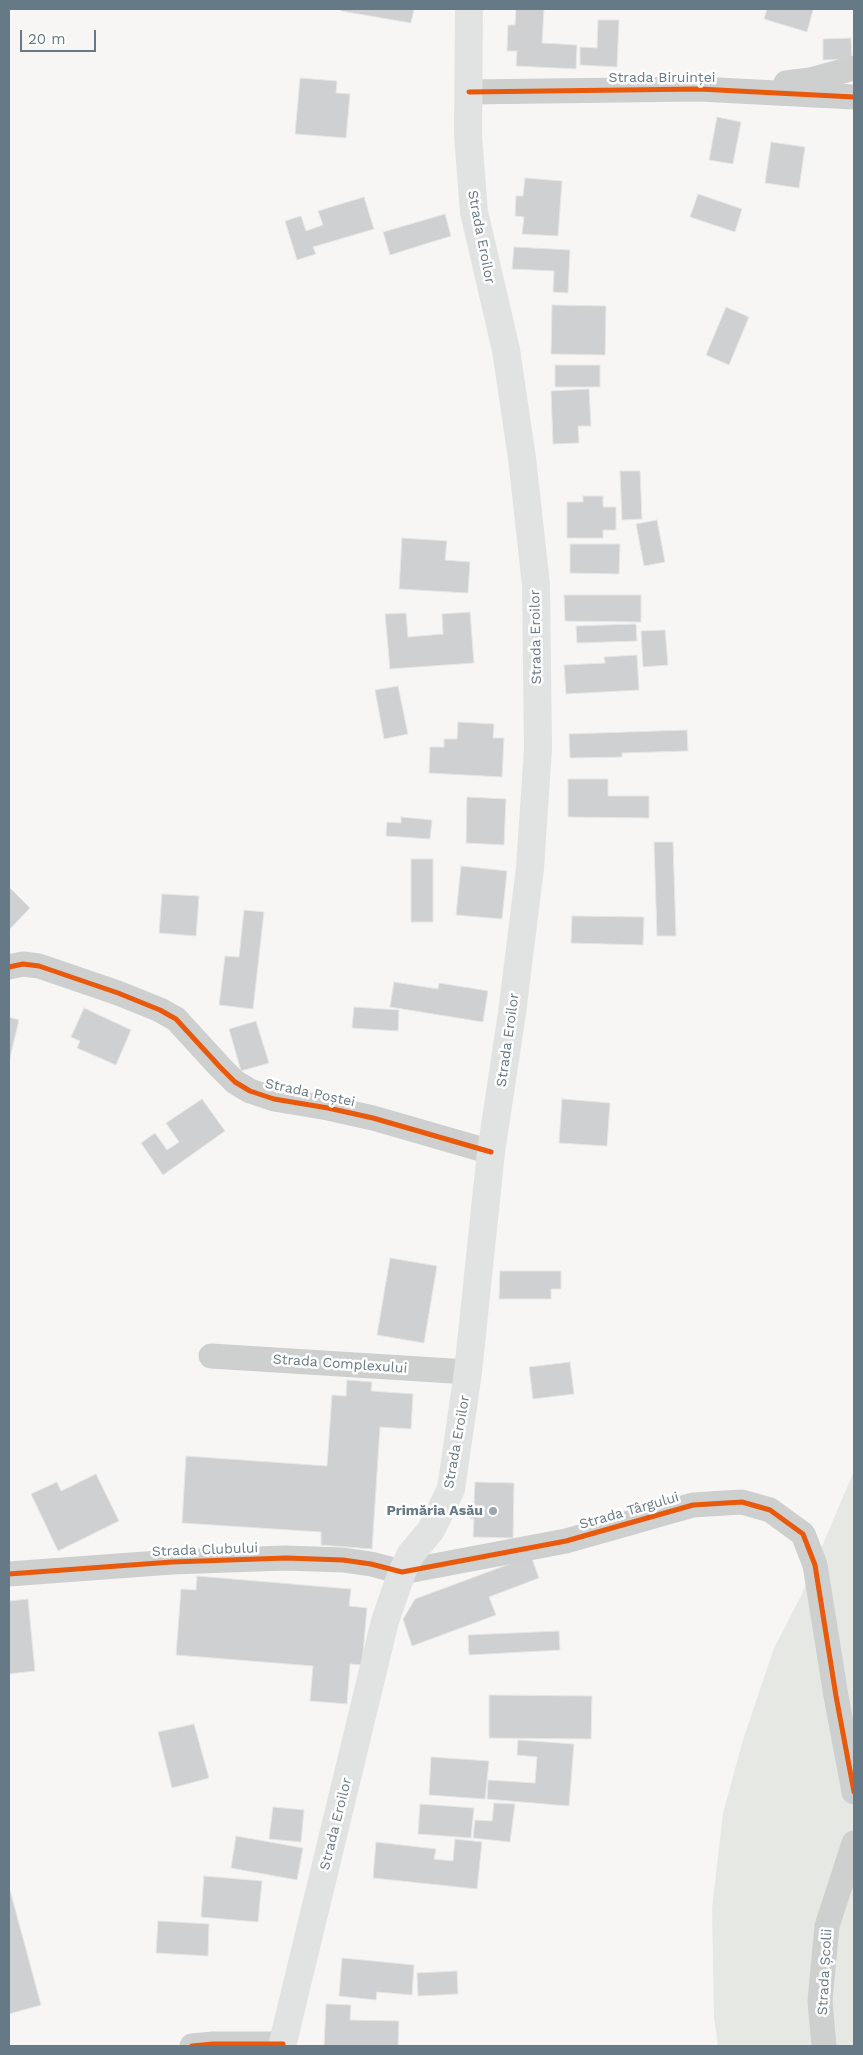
<!DOCTYPE html>
<html>
<head>
<meta charset="utf-8">
<style>
  body { margin:0 }
  #map { position:relative; width:863px; height:2055px; overflow:hidden; background:#f7f6f5; font-family:"Work Sans",sans-serif }
  canvas { display:block }
  .frame { position:absolute; inset:0; border:10px solid #667986; pointer-events:none }
  .scale { position:absolute; left:20px; top:30px; width:76px; height:22px; box-sizing:border-box; border:2px solid #667986; border-top:0; padding-left:6px; font-size:15px; line-height:18px; white-space:nowrap; color:#667986; -webkit-text-stroke:4px #fff; paint-order:stroke }
</style>
</head>
<body>
<div id="map">
<canvas width="863" height="2055"></canvas>
<div class="frame"></div>
<div class="scale">20 m</div>
</div>
<script>
const context = document.querySelector('canvas').getContext('2d');
context.lineJoin = 'round';
function fill(path, color) {
  context.fillStyle = color;
  context.fill(path, 'evenodd');
}
function toPath(rows) {
  const path = new Path2D();
  for (const r of rows) {
    path.moveTo(r[0], r[1]);
    for (let i = 2; i < r.length; i += 2) path.lineTo(r[i], r[i + 1]);
  }
  return path;
}
function strokePath(path, color, width, dash) {
  context.strokeStyle = color;
  context.lineWidth = width;
  context.lineCap = dash ? 'butt' : 'round';
  context.setLineDash(dash || []);
  context.stroke(path);
}
function drawText(font, color, halo, rows, align = 'center') {
  context.font = font + ' "Work Sans",sans-serif';
  context.lineWidth = 5;
  context.setLineDash([]);
  context.textBaseline = 'middle';
  context.strokeStyle = halo;
  context.fillStyle = color;
  for (const [text, x, y, turn = 0] of rows) {
    context.save();
    context.translate(x, y);
    context.rotate((+turn || 0) * Math.PI / 180);
    context.textAlign = isNaN(turn) ? turn : align;
    if (halo) context.strokeText(text, 0, 0);
    context.fillText(text, 0, 0);
    context.restore();
  }
}
const green = toPath([
  [854,1471,854,2046,718,2046,714,2017,712,1908,723,1813,743,1740,774,1648,801,1596]
]);
const building = toPath([
  [342,9,414,9,411,23,341,11,342,9],
  [516,9,544,9,542,43,577,45,576,69,516,66,517,51,507,51,508,25,515,25,516,9],
  [767,9,810,9,813,10,807,32,764,19,767,9],
  [598,20,619,20,617,67,580,65,580,47,597,48,598,20],
  [851,38,852,59,823,60,823,39,851,38],
  [300,78,337,81,336,93,350,94,346,138,295,134,300,78],
  [717,117,741,122,733,164,709,160,717,117],
  [771,142,805,147,799,188,765,183,771,142],
  [525,178,562,181,558,236,522,234,524,217,515,216,516,196,523,196,525,178],
  [698,194,742,209,735,232,690,217,698,194],
  [364,197,374,229,313,247,316,254,297,260,285,221,301,216,306,231,323,225,318,211,364,197],
  [445,214,451,236,390,255,383,232,445,214],
  [514,247,570,250,568,293,553,292,554,271,512,269,514,247],
  [552,305,606,306,605,355,551,354,552,305],
  [726,307,749,317,729,365,706,355,726,307],
  [555,365,600,365,600,387,555,387,555,365],
  [589,389,591,426,578,426,579,443,553,444,551,391,589,389],
  [620,471,640,471,642,519,622,520,620,471],
  [583,496,603,496,603,507,616,507,616,530,603,530,603,538,567,538,567,502,583,502,583,496],
  [657,520,665,562,644,566,636,524,657,520],
  [402,538,447,541,445,560,470,562,468,593,399,589,402,538],
  [570,544,620,544,619,574,570,573,570,544],
  [564,595,641,595,641,622,565,621,564,595],
  [470,612,474,663,390,669,385,614,406,613,408,637,443,634,442,614,470,612],
  [636,624,637,641,577,643,576,626,636,624],
  [665,630,668,665,643,667,641,631,665,630],
  [637,655,639,690,566,694,564,665,605,663,604,657,637,655],
  [398,686,408,734,384,739,375,690,398,686],
  [458,722,494,724,493,738,504,738,502,777,429,773,430,747,444,747,444,739,457,739,458,722],
  [687,730,688,751,622,753,622,757,570,758,569,734,687,730],
  [568,779,608,779,608,796,649,796,649,818,568,817,568,779],
  [467,797,506,799,504,845,466,843,467,797],
  [401,817,432,820,430,839,386,836,387,822,401,823,401,817],
  [654,842,673,842,676,936,657,936,654,842],
  [411,859,433,859,433,922,411,922,411,859],
  [461,866,507,871,502,919,456,915,461,866],
  [9,887,30,908,9,930,9,887],
  [162,894,199,896,196,936,159,933,162,894],
  [244,910,264,912,253,1009,219,1005,225,956,239,957,244,910],
  [572,916,644,917,643,945,571,943,572,916],
  [394,982,438,989,439,983,488,991,483,1022,390,1007,394,982],
  [354,1007,399,1010,398,1031,352,1028,354,1007],
  [84,1008,131,1030,116,1065,77,1048,80,1041,71,1037,84,1008],
  [9,1017,19,1020,9,1062,9,1017],
  [256,1021,269,1063,241,1071,229,1029,256,1021],
  [202,1099,225,1131,163,1175,141,1143,155,1133,167,1150,179,1142,166,1123,202,1099],
  [562,1099,610,1103,607,1146,559,1143,562,1099],
  [390,1258,437,1266,424,1343,377,1335,390,1258],
  [500,1271,561,1271,561,1289,551,1289,551,1299,499,1299,500,1271],
  [570,1362,574,1394,533,1399,529,1367,570,1362],
  [347,1380,372,1382,371,1391,413,1394,411,1429,380,1427,372,1549,321,1545,321,1532,182,1523,186,1456,327,1466,332,1395,346,1396,347,1380],
  [96,1474,119,1521,58,1551,31,1494,57,1482,61,1491,96,1474],
  [475,1482,514,1483,513,1538,473,1537,474,1519,470,1519,470,1503,474,1503,475,1482],
  [531,1556,539,1578,489,1597,496,1615,412,1646,403,1619,415,1599,531,1556],
  [197,1576,351,1589,349,1606,367,1608,362,1665,350,1664,347,1704,310,1701,313,1666,176,1655,181,1589,196,1590,197,1576],
  [28,1599,35,1671,9,1674,9,1601,28,1599],
  [559,1631,560,1650,469,1655,468,1635,559,1631],
  [489,1695,592,1696,591,1739,489,1738,489,1695],
  [194,1724,209,1778,172,1788,158,1732,194,1724],
  [518,1740,574,1744,569,1806,487,1799,488,1780,535,1783,537,1757,517,1755,518,1740],
  [431,1757,489,1761,485,1799,429,1795,431,1757],
  [494,1803,515,1804,510,1842,473,1838,475,1820,492,1821,494,1803],
  [420,1804,474,1808,471,1838,418,1834,420,1804],
  [273,1807,304,1810,301,1842,269,1839,273,1807],
  [236,1836,303,1848,297,1880,231,1868,236,1836],
  [455,1839,482,1842,477,1889,373,1878,376,1842,436,1849,434,1859,453,1861,455,1839],
  [204,1876,262,1881,258,1922,201,1917,204,1876],
  [9,1890,10,1890,41,2005,9,2014,9,1890],
  [158,1921,209,1924,208,1956,156,1953,158,1921],
  [342,1958,414,1965,412,1995,377,1992,376,2000,339,1996,342,1958],
  [457,1971,458,1994,418,1996,417,1973,457,1971],
  [326,2004,351,2005,350,2020,399,2021,398,2046,324,2046,326,2004]
]);
const minor = toPath([
  [786,83,810,80,854,68],
  [469,92,699,89,854,97],
  [9,967,23,964,39,966,118,993,160,1010,176,1019,220,1067,235,1082,250,1091,274,1099,328,1108,373,1118,491,1152],
  [211,1356,468,1372],
  [9,1574,172,1562,286,1558,343,1560,371,1564,402,1572,566,1541,693,1505,742,1502,770,1510,803,1534,815,1565,836,1696,854,1792],
  [192,2046,213,2044,283,2044],
  [824,2046,820,2001,827,1926,854,1843]
]);
const major = toPath([
  [282,2046,385,1621,402,1572,411,1554,431,1530,451,1489,468,1372,491,1152,512,1013,530,868,538,749,536,585,522,458,506,350,474,212,468,136,469,9]
]);
const cycleway = toPath([
  [469,92,699,89,854,97],
  [9,967,23,964,39,966,118,993,160,1010,176,1019,220,1067,235,1082,250,1091,274,1099,328,1108,373,1118,491,1152],
  [9,1574,172,1562,286,1558,343,1560,371,1564,402,1572,566,1541,693,1505,742,1502,770,1510,803,1534,815,1565,836,1696,854,1792],
  [192,2046,213,2044,283,2044]
]);
const markers = [
  [493,1511,5,"#99a5ad"]
];
const streetNames = [
  ["Strada Biruinței",662,78],
  ["Strada Eroilor",481,237,79],
  ["Strada Eroilor",536,637,-91],
  ["Strada Eroilor",508,1040,-82],
  ["Strada Poștei",310,1093,12],
  ["Strada Complexului",340,1364,4],
  ["Strada Eroilor",457,1442,-80],
  ["Strada Târgului",629,1511,-16],
  ["Strada Clubului",205,1550,-2],
  ["Strada Eroilor",336,1824,-76],
  ["Strada Școlii",825,1972,-87]
];
const poiNames = [
  ["Primăria Asău",483,1511]
];
fill(green, '#e6e9e3');
fill(building, '#cfd0d1');
strokePath(building, '#e6e6e5', 1);
strokePath(minor, '#ced0d0', 25);
strokePath(major, '#e1e2e2', 28);
strokePath(cycleway, '#e8590c', 5);
for (const [x, y, r, color] of markers) {
  const dot = new Path2D();
  dot.arc(x, y, r, 0, 2 * Math.PI);
  context.fillStyle = color;
  context.fill(dot);
  strokePath(dot, '#fff', 2);
}
drawText('14px', '#667986', '#fff', streetNames);
drawText('bold 14px', '#667986', '#fff', poiNames, 'right');
</script>
</body>
</html>
